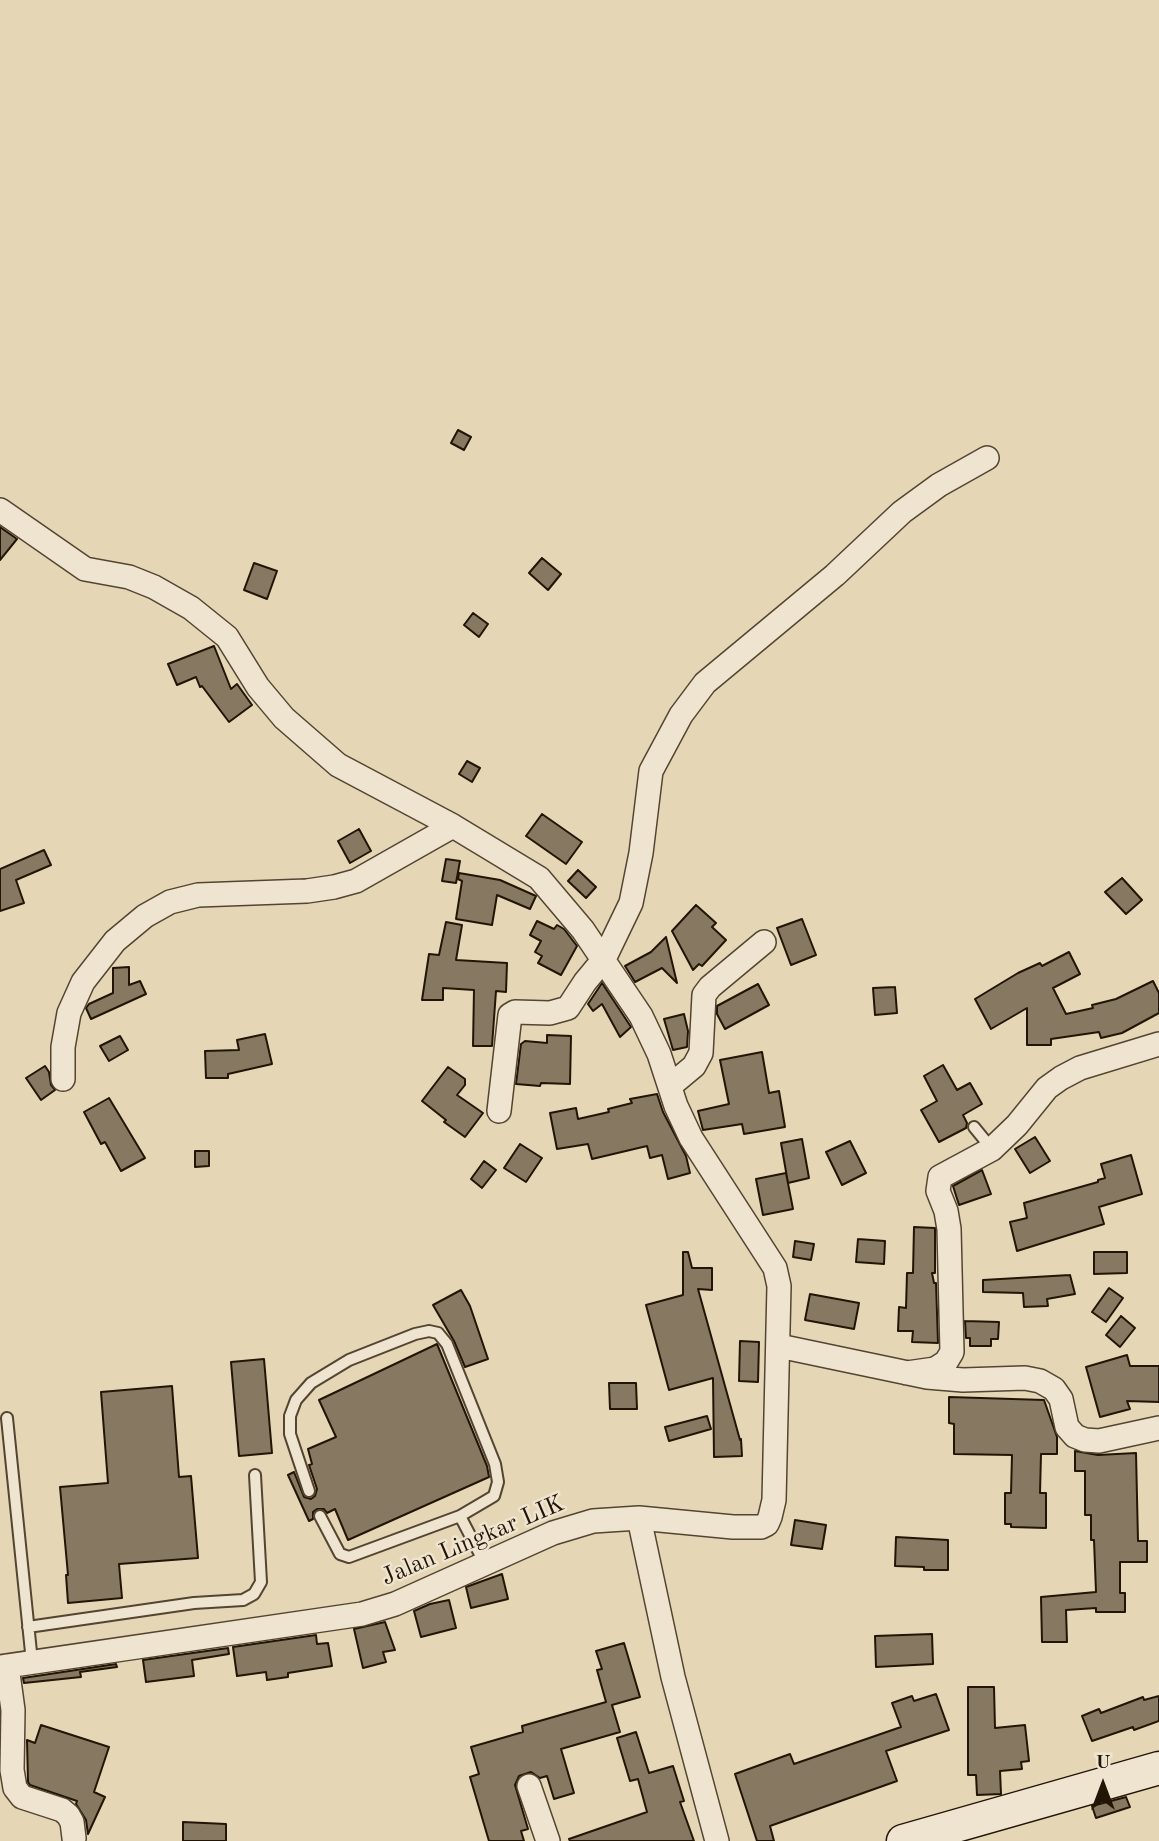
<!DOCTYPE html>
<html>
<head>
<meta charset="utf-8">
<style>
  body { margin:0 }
  #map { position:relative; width:1159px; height:1841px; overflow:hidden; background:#e5d6b6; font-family:"Old Standard TT",serif }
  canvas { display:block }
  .north { position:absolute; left:1068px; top:1750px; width:70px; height:70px; -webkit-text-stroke:5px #eee4d0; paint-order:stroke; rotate:0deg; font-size:19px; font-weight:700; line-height:28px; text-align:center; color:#221505 }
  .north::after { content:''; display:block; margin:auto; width:24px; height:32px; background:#221505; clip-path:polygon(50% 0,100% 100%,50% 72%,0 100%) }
</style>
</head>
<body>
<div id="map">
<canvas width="1159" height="1841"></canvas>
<div class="north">U</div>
</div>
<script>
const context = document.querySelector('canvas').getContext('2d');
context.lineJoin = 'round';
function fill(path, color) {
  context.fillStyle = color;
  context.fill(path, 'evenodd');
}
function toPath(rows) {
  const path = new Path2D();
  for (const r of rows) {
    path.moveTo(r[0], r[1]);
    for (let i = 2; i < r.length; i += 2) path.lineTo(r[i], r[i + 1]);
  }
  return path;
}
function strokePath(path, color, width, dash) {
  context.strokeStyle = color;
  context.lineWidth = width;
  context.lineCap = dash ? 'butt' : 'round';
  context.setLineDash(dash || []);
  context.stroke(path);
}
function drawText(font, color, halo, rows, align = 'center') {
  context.font = font + ' "Old Standard TT",serif';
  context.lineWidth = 5;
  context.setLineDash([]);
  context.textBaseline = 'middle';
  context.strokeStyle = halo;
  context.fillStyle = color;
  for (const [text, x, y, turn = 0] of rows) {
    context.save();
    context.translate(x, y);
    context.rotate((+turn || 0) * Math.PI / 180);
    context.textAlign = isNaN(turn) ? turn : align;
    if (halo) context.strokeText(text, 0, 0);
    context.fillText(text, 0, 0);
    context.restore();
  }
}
const building = toPath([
  [458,430,471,437,464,450,451,443,458,430],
  [0,527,17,539,0,560,0,527],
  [542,558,561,574,548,590,529,573,542,558],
  [254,563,277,571,267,599,244,590,254,563],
  [473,613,488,624,479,637,464,625,473,613],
  [214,646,231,689,237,684,252,705,229,722,202,686,200,687,196,677,177,685,168,664,214,646],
  [467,761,480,768,472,782,459,774,467,761],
  [542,814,582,842,566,864,526,836,542,814],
  [359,829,371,851,350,863,338,841,359,829],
  [44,850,51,865,16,880,24,903,0,911,0,869,44,850],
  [446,859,460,861,456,883,442,881,446,859],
  [578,870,596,887,586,898,568,881,578,870],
  [459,873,500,880,536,896,530,909,497,895,492,925,456,919,462,881,458,879,459,873],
  [1122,878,1142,900,1126,914,1105,892,1122,878],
  [696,905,716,923,712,927,726,940,702,966,699,964,693,970,672,931,696,905],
  [802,919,816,955,791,965,777,928,802,919],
  [537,921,554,929,557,925,564,929,577,946,561,975,538,963,542,956,535,952,541,941,530,935,537,921],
  [446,922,462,925,456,960,507,963,506,992,496,991,492,1046,473,1046,474,990,443,988,443,1000,422,1000,429,954,439,955,446,922],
  [666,937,677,983,662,968,635,982,625,966,651,952,666,937],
  [1069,952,1080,974,1053,988,1066,1014,1093,1008,1092,1005,1116,999,1153,981,1159,993,1159,1013,1122,1033,1101,1038,1099,1032,1051,1039,1051,1045,1027,1045,1027,1008,991,1029,975,999,1018,973,1040,963,1042,966,1069,952],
  [129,967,129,985,140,981,146,994,91,1019,86,1008,89,1004,113,993,113,968,129,967],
  [602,983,631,1027,620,1037,602,1004,593,1011,588,1004,602,983],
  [758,984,769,1005,725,1029,717,1014,717,1006,758,984],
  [895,987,897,1013,875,1015,873,988,895,987],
  [684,1014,688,1031,687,1047,673,1050,664,1019,684,1014],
  [265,1034,272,1064,228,1074,228,1078,206,1078,205,1051,239,1050,237,1040,265,1034],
  [547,1035,571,1036,570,1084,541,1083,540,1086,516,1084,521,1044,525,1041,547,1043,547,1035],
  [120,1036,128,1050,109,1061,100,1046,120,1036],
  [762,1052,769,1093,779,1091,785,1127,744,1134,742,1124,703,1130,698,1111,729,1104,720,1060,762,1052],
  [943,1065,957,1090,970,1083,982,1104,963,1115,967,1123,966,1128,939,1142,921,1110,937,1101,924,1076,943,1065],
  [45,1066,49,1072,51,1085,55,1090,41,1100,26,1078,45,1066],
  [448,1067,465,1079,465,1085,457,1095,483,1113,465,1137,444,1122,446,1120,422,1101,448,1067],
  [657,1094,663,1112,686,1156,690,1173,668,1179,662,1155,650,1158,647,1146,592,1159,588,1144,557,1149,550,1113,576,1108,578,1119,609,1112,608,1109,632,1103,630,1099,657,1094],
  [109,1098,145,1158,121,1171,105,1142,101,1144,84,1112,109,1098],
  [1035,1137,1050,1161,1030,1173,1015,1149,1035,1137],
  [802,1139,809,1178,788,1183,781,1143,802,1139],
  [850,1141,866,1173,842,1185,826,1152,850,1141],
  [520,1144,542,1158,526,1182,504,1168,520,1144],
  [195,1151,209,1151,209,1166,195,1167,195,1151],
  [1131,1155,1142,1194,1099,1207,1104,1224,1017,1251,1010,1222,1027,1218,1024,1203,1098,1182,1098,1180,1105,1178,1101,1164,1131,1155],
  [484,1161,496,1170,482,1188,471,1179,484,1161],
  [982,1170,991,1194,959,1205,953,1186,982,1170],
  [786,1173,793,1209,763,1215,756,1179,786,1173],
  [914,1227,935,1228,935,1273,932,1273,934,1283,936,1283,938,1343,912,1342,913,1331,898,1331,899,1307,906,1308,907,1273,913,1273,914,1227],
  [858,1239,885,1241,884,1264,856,1262,858,1239],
  [795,1241,814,1244,811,1260,793,1257,795,1241],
  [683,1252,688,1252,692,1268,712,1268,712,1290,698,1289,740,1440,741,1439,742,1456,714,1457,713,1378,669,1390,646,1305,683,1295,683,1252],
  [1094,1252,1127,1252,1127,1273,1094,1274,1094,1252],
  [1070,1275,1075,1294,1047,1299,1048,1306,1024,1307,1023,1293,983,1292,983,1280,1070,1275],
  [1109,1288,1123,1298,1106,1322,1092,1312,1109,1288],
  [461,1290,470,1306,488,1359,465,1367,454,1341,433,1305,461,1290],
  [810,1294,859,1303,854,1329,805,1320,810,1294],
  [1121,1316,1135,1328,1120,1347,1106,1335,1121,1316],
  [965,1321,999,1322,998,1339,991,1339,991,1346,970,1346,970,1338,966,1338,965,1321],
  [740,1341,759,1342,758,1382,739,1381,740,1341],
  [437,1344,487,1466,489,1477,348,1540,335,1509,327,1513,324,1509,317,1509,313,1512,313,1519,309,1521,288,1475,294,1472,304,1497,311,1499,315,1496,317,1489,309,1465,312,1464,308,1449,336,1437,319,1400,437,1344],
  [1127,1355,1130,1366,1159,1366,1159,1402,1127,1401,1130,1409,1100,1417,1086,1367,1127,1355],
  [264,1359,272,1453,239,1456,231,1362,264,1359],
  [609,1383,636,1383,637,1409,610,1409,609,1383],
  [172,1386,179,1477,191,1476,198,1558,119,1564,122,1598,68,1603,66,1575,68,1575,60,1487,108,1483,101,1392,172,1386],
  [949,1397,1044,1400,1057,1437,1057,1454,1041,1454,1040,1493,1046,1493,1046,1528,1011,1527,1011,1524,1005,1524,1005,1493,1011,1493,1012,1455,954,1454,954,1424,949,1423,949,1397],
  [707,1416,711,1429,669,1441,665,1427,707,1416],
  [1075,1451,1098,1455,1136,1453,1138,1541,1147,1541,1147,1562,1120,1562,1120,1593,1125,1593,1125,1612,1096,1612,1096,1608,1066,1610,1067,1642,1042,1642,1041,1597,1096,1592,1094,1540,1091,1540,1091,1515,1085,1515,1085,1471,1075,1471,1075,1451],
  [795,1520,826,1525,822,1549,791,1545,795,1520],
  [896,1537,948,1540,948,1570,924,1570,924,1567,895,1566,896,1537],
  [502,1574,508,1599,471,1608,466,1587,502,1574],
  [449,1600,456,1628,421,1637,414,1611,430,1604,449,1600],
  [385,1622,395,1650,383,1652,386,1662,363,1668,354,1629,385,1622],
  [932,1634,933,1664,876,1667,875,1636,932,1634],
  [316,1635,317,1644,328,1643,332,1666,288,1673,288,1677,267,1680,266,1672,237,1676,233,1647,316,1635],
  [624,1643,640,1697,612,1705,620,1732,561,1749,574,1793,554,1799,547,1776,540,1778,531,1772,519,1776,515,1785,528,1829,521,1831,524,1841,489,1841,470,1777,479,1774,471,1747,523,1732,522,1726,606,1702,597,1670,602,1669,596,1651,624,1643],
  [228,1648,229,1654,192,1660,194,1676,146,1682,143,1660,228,1648],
  [116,1664,117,1667,80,1672,81,1677,24,1683,23,1678,116,1664],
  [968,1687,994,1687,995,1728,1025,1725,1029,1761,1021,1762,1022,1769,1000,1771,1001,1794,977,1795,976,1775,968,1775,968,1687],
  [936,1694,949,1730,886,1751,897,1781,770,1826,774,1841,757,1841,735,1774,790,1754,794,1764,901,1727,892,1703,912,1696,914,1701,936,1694],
  [1159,1696,1159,1721,1134,1730,1133,1727,1092,1741,1082,1716,1099,1709,1101,1713,1143,1697,1144,1700,1159,1696],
  [41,1725,109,1747,94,1792,105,1797,88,1834,86,1820,76,1804,77,1801,30,1785,28,1782,27,1740,35,1743,41,1725],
  [636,1732,649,1773,673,1766,684,1801,680,1802,694,1841,570,1841,569,1839,647,1812,638,1779,630,1781,617,1738,636,1732],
  [1126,1797,1130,1807,1096,1818,1092,1806,1126,1797],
  [183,1822,226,1824,226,1841,183,1841,183,1822]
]);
const lane = toPath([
  [974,1127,992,1149],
  [7,1418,32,1662],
  [309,1491,290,1434,290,1416,296,1400,311,1383,349,1360,415,1334,429,1331,438,1333,447,1344,495,1464,498,1482,494,1496,460,1516,349,1557,340,1554,320,1516],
  [460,1516,485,1564],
  [28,1627,194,1603,243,1600,254,1594,261,1582,255,1475]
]);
const street = toPath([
  [0,510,85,569,129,577,154,587,191,608,227,637,258,687,284,718,338,765,453,826,539,878,583,930,641,1016,659,1054,676,1106,691,1138,775,1268,779,1286,774,1500,770,1517,767,1524,761,1527,733,1527,639,1518,593,1521,553,1533,395,1604,362,1614,0,1667],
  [63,1079,63,1047,69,1013,83,982,115,941,145,916,170,902,198,895,307,891,334,887,356,881,453,826],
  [670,1086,694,1066,701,1053,704,995,710,987,764,942],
  [499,1111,510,1015,515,1012,550,1013,568,1008,585,982,604,959,631,903,641,853,651,771,681,715,705,683,835,575,902,512,939,485,987,458],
  [779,1346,927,1377,963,1380,1025,1378,1040,1381,1054,1389,1061,1399,1067,1427,1075,1436,1085,1440,1099,1441,1159,1428],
  [907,1373,935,1369,946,1362,952,1352,949,1229,946,1211,938,1191,940,1177,992,1149,1017,1125,1047,1088,1061,1078,1080,1068,1159,1044],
  [639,1518,673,1677,717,1841],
  [7,1666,13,1710,12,1770,15,1788,22,1797,62,1810,68,1815,72,1822,74,1838],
  [529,1786,548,1841]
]);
const secondary = toPath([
  [903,1841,1159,1768]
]);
const streetNames = [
  ["Jalan Lingkar LIK",473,1541,-23]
];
fill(building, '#877961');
strokePath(building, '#221505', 2);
strokePath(lane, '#534531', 14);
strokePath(street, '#534531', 26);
strokePath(secondary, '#221505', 35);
strokePath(lane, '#eee4d0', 10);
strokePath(street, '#eee4d0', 23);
strokePath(secondary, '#eee4d0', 32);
drawText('24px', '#221505', '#eee4d0', streetNames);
</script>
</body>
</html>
